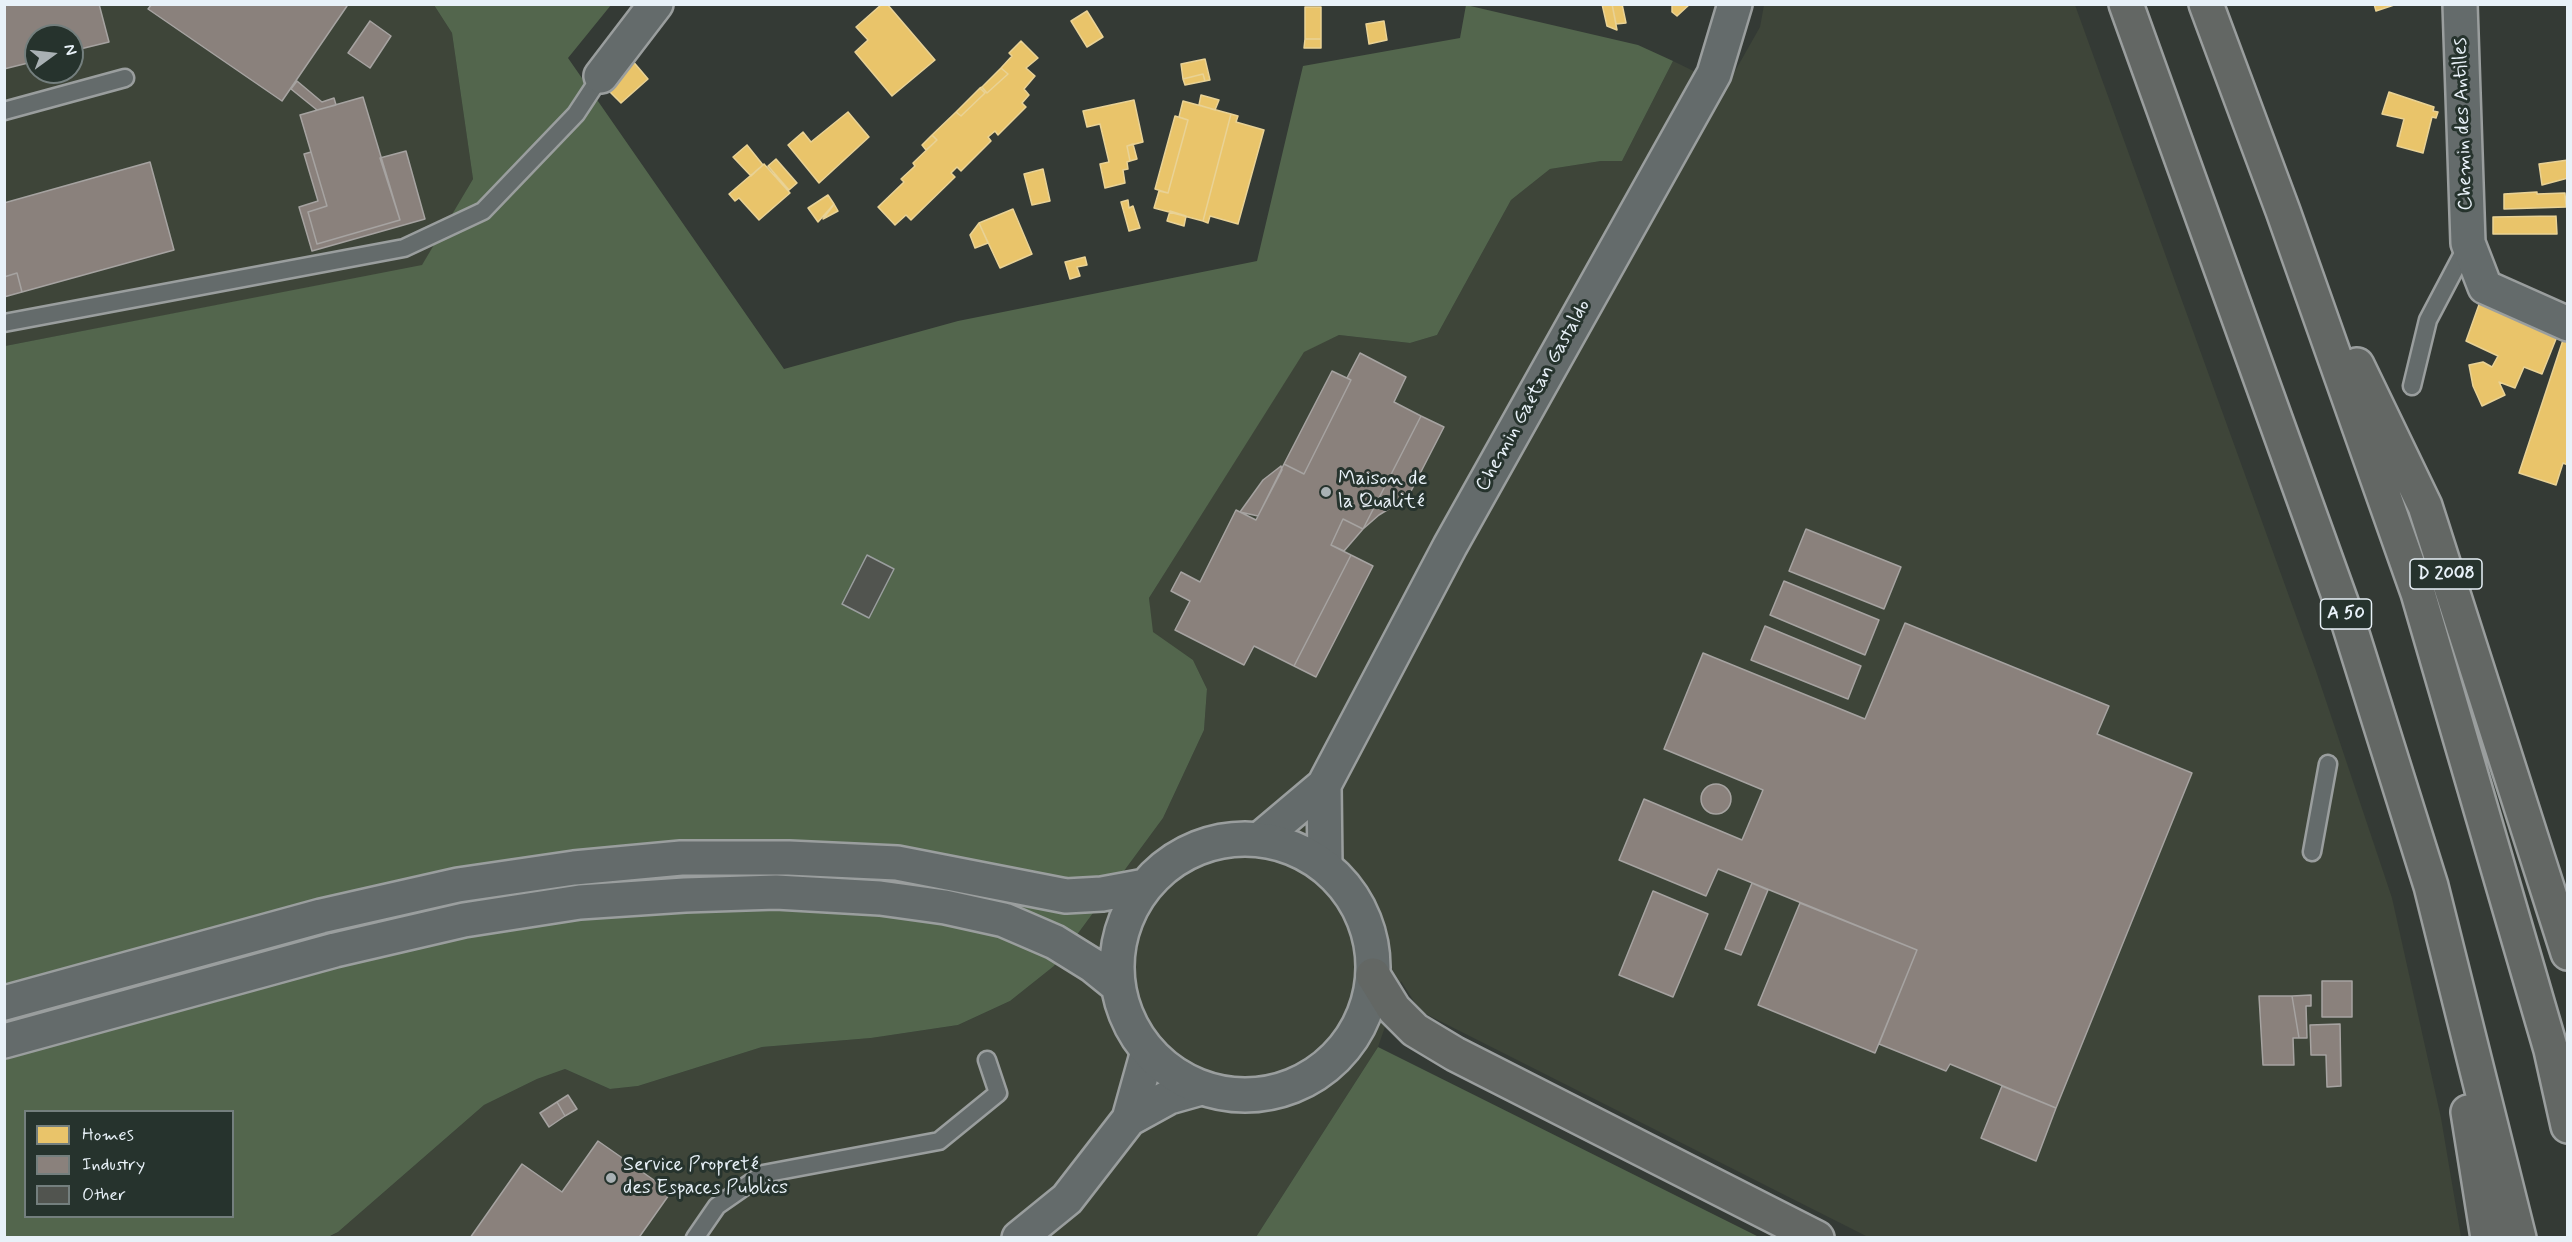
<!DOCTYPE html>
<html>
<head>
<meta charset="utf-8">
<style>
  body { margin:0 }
  #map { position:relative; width:2572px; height:1242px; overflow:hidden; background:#343a35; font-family:Mynerve,sans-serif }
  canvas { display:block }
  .frame { position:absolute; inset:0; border:6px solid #e8f1f8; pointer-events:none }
  .legend { position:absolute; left:24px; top:1110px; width:210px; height:108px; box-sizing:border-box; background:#26332d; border:2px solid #747f7e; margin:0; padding:8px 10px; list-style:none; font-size:18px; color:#e8f1f8 }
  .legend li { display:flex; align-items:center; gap:12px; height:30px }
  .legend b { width:30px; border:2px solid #747f7e }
  .north { position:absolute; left:24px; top:24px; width:60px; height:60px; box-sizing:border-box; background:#26332d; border:2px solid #747f7e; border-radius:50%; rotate:75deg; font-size:16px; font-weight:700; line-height:24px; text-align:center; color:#e8f1f8 }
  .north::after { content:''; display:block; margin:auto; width:21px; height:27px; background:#a9b1b4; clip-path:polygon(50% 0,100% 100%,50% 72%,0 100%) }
</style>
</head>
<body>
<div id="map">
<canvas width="2572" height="1242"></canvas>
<div class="frame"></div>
<ul class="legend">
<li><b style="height:16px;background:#e9c46a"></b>Homes</li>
<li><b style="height:16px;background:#8a817c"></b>Industry</li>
<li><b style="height:16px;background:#51544f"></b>Other</li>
</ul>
<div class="north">N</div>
</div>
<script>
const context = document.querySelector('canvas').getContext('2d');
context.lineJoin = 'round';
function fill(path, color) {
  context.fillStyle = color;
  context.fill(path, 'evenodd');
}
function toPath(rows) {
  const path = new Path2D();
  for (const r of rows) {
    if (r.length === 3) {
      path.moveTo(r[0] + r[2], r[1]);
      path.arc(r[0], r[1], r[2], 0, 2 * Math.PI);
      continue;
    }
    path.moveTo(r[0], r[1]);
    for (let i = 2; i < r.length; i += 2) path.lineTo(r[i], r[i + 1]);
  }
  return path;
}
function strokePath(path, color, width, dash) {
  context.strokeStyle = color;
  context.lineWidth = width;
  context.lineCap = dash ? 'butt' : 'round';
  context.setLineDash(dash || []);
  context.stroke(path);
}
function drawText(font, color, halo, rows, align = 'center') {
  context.font = font + ' Mynerve,sans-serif';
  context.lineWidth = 6;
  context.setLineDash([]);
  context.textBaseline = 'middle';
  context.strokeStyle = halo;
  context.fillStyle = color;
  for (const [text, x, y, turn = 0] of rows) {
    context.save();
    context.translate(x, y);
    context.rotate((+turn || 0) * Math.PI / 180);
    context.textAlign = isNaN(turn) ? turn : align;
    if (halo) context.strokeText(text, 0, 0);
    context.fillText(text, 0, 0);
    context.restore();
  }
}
const built = toPath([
  [5,5,434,5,452,33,473,179,422,266,5,346],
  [36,36,72,36,72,72,36,72],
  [1764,5,2075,5,2315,668,2392,898,2441,1118,2461,1237,1868,1237,1420,1011,1401,981,1378,1047,1256,1237,328,1238,338,1232,484,1105,537,1079,565,1069,610,1089,638,1086,762,1047,871,1038,958,1025,1010,1001,1054,966,1163,818,1204,730,1207,689,1193,660,1152,632,1149,598,1304,351,1339,335,1410,343,1437,335,1511,200,1550,169,1601,161,1622,161,1673,61,1726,87,1760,27]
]);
const green = toPath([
  [434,5,611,5,568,58,784,369,958,321,1257,261,1303,66,1460,38,1466,5,1638,45,1673,61,1622,161,1601,161,1550,169,1511,200,1437,335,1410,343,1339,335,1304,352,1149,598,1153,632,1193,660,1207,689,1204,730,1163,818,1054,966,1010,1001,958,1025,871,1038,762,1047,638,1086,610,1089,565,1069,537,1079,484,1105,338,1232,328,1237,5,1238,5,346,422,265,473,179,452,33],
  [26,1112,232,1112,232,1216,26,1216],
  [1378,1047,1759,1237,1256,1237]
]);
const homes = toPath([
  [882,4,887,4,935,60,892,96,855,52,868,40,856,27,882,4],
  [1602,4,1612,4,1617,30,1607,26,1602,4],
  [1612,4,1622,4,1626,23,1616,24,1612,4],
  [1672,4,1690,4,1677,16,1672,12,1672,4],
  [2374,4,2397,4,2376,11,2374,4],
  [1305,7,1321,7,1321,39,1305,39,1305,7],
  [1087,11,1103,37,1087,47,1071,21,1087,11],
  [1384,21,1387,40,1369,44,1366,24,1384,21],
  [1305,39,1321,39,1321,48,1304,48,1305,39],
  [1021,41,1038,58,1026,68,1035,76,1024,89,1029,95,1022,103,1026,107,998,135,995,131,988,137,991,141,961,171,957,167,951,173,955,177,911,220,906,215,895,225,878,207,904,182,901,179,915,166,913,163,937,140,932,135,956,112,961,116,985,93,980,88,982,87,987,93,1008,74,1001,68,1012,56,1009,53,1021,41],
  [631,59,648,79,621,103,609,91,631,59],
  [1205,59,1210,80,1205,81,1203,74,1183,79,1181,64,1205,59],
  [1001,68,1008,74,987,93,982,87,1001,68],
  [1203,74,1205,81,1185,85,1183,79,1203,74],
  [980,88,985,93,961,116,956,112,980,88],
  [2389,92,2434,107,2433,111,2438,112,2436,118,2432,117,2423,153,2397,146,2404,119,2382,114,2389,92],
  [1201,95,1219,100,1215,110,1199,105,1201,95],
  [1134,100,1143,142,1127,146,1130,161,1127,162,1128,169,1123,170,1125,183,1105,188,1100,164,1109,162,1100,124,1087,127,1083,111,1134,100],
  [1183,101,1231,114,1203,221,1154,208,1159,191,1168,193,1188,120,1179,117,1183,101],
  [848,112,869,137,819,183,788,145,803,132,811,142,848,112],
  [1231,114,1238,116,1236,122,1264,130,1238,224,1210,216,1208,223,1203,221,1231,114],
  [1175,116,1188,120,1168,193,1155,189,1175,116],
  [932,135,937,140,926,150,922,145,932,135],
  [1133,144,1137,159,1130,161,1127,146,1133,144],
  [747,145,763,165,751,176,733,157,747,145],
  [776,159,797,183,789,190,768,166,776,159],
  [2568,160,2568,178,2542,185,2539,164,2568,160],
  [764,164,790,193,759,220,739,198,735,201,729,194,764,164],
  [1043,169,1050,201,1032,205,1024,174,1043,169],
  [2537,192,2537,194,2565,193,2566,207,2504,209,2504,194,2537,192],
  [828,195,834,204,818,222,808,208,828,195],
  [1128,200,1129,208,1133,206,1140,228,1129,231,1121,202,1128,200],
  [834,204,838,211,823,219,832,207,834,204],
  [1013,209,1032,254,1000,268,979,223,1013,209],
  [1170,211,1186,216,1184,226,1167,221,1170,211],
  [2556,216,2557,234,2493,234,2493,217,2556,216],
  [979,223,988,243,975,248,970,235,979,223],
  [1085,257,1087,265,1077,267,1080,276,1070,279,1065,262,1085,257],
  [2481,299,2558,334,2542,374,2524,367,2515,388,2499,382,2505,395,2482,406,2473,386,2469,365,2483,362,2492,367,2498,356,2466,341,2481,299],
  [2564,337,2568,338,2568,465,2563,463,2556,485,2519,473,2564,337]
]);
const industry = toPath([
  [4,4,99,4,109,42,72,51,72,36,36,36,36,61,4,69,4,4],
  [152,4,346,4,347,6,282,101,148,9,152,4],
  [370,21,391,36,370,68,348,53,370,21],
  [297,81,322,102,334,98,336,105,317,110,291,89,297,81],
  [363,97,400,220,317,244,308,212,327,206,300,115,363,97],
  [406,151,425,219,312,251,299,207,318,201,304,154,311,152,327,206,308,212,317,244,400,220,380,158,406,151],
  [150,162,174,250,22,292,17,273,4,277,4,203,150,162],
  [17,273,22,292,4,297,4,277,17,273],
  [1360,353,1406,377,1394,402,1421,416,1363,529,1343,519,1331,545,1351,555,1294,666,1254,646,1244,665,1175,630,1190,601,1171,591,1181,572,1200,582,1236,510,1256,520,1284,464,1304,474,1351,380,1347,378,1360,353],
  [1332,371,1351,380,1304,474,1284,464,1332,371],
  [1421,416,1444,427,1408,497,1379,515,1363,529,1421,416],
  [1281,466,1282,470,1258,516,1240,512,1263,480,1281,466],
  [1343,519,1363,529,1344,551,1331,545,1343,519],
  [1806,529,1901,567,1884,609,1789,571,1806,529],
  [1351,555,1373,566,1316,677,1294,666,1351,555],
  [1784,581,1879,620,1865,655,1770,615,1784,581],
  [1905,623,2109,706,2097,734,2192,773,2056,1108,1950,1064,1946,1071,1879,1044,1917,950,1718,869,1706,896,1619,860,1644,799,1742,840,1763,790,1664,749,1703,653,1865,719,1905,623],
  [1765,626,1861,666,1848,699,1751,660,1765,626],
  [1716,799,15],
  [1752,883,1768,890,1741,955,1725,949,1752,883],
  [1653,891,1708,914,1673,997,1619,975,1653,891],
  [1800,903,1917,950,1875,1053,1758,1005,1800,903],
  [2322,981,2352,981,2352,1017,2322,1017,2322,981],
  [2311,995,2311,1006,2306,1006,2307,1038,2299,1038,2292,996,2311,995],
  [2259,996,2292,996,2299,1038,2293,1038,2294,1065,2263,1065,2259,996],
  [2340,1024,2341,1086,2327,1087,2326,1055,2311,1055,2310,1025,2340,1024],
  [2002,1086,2056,1108,2036,1161,1981,1138,2002,1086],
  [568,1095,577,1109,565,1116,557,1102,568,1095],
  [557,1102,565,1116,549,1127,540,1113,557,1102],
  [598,1141,671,1192,640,1236,642,1238,470,1238,522,1164,562,1192,598,1141]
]);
const building = toPath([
  [867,555,894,569,869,618,842,604,867,555]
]);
const lane = toPath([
  [4,111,125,78],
  [4,323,404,248,483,211,576,114,601,76],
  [2412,386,2428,320,2468,244],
  [2312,852,2328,764],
  [695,1238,717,1206,763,1174,939,1141,998,1093,987,1060]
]);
const street = toPath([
  [2460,4,2468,243,2485,287,2568,324],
  [601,76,656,4],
  [1324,785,1325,866],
  [1260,839,1324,785,1450,546,1714,74,1735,4],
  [1129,1119,1169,1097,1201,1088],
  [1019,1238,1067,1199,1129,1119,1148,1051]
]);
const secondary = toPath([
  [1245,967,128],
  [4,1003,321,916,458,885,574,868,681,858,789,858,897,863,1066,896,1102,894,1145,886],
  [4,1041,335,950,464,920,580,902,685,895,776,892,880,898,945,907,1004,920,1055,942,1092,965,1118,986]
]);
const highway = toPath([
  [2126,4,2349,624,2431,886,2519,1238],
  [2206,4,2283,211,2418,593,2551,1050,2568,1126],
  [2357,365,2425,506,2568,953],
  [1373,975,1394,1009,1415,1030,1455,1054,1817,1238],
  [2468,1112,2488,1238]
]);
const markers = [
  [1326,492,6,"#a9b1b4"],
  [611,1178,6,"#a9b1b4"]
];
const shields = [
  [2446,574,72],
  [2346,614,51]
];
const shieldNames = [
  ["D 2008",2446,574],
  ["A 50",2346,614]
];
const streetNames = [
  ["Chemin des Antilles",2464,124,-92],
  ["Chemin Gaëtan Gastaldo",1534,396,-61]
];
const poiNames = [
  ["Maison de",1338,480],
  ["la Qualité",1338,503],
  ["Service Propreté",623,1166],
  ["des Espaces Publics",623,1189]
];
fill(built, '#3e4539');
fill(green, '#53664d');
fill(homes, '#e9c46a');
strokePath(homes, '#e9d295', 1.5);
fill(industry, '#8a817c');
strokePath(industry, '#a6a3a1', 1.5);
fill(building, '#51544f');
strokePath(building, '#9a9e9e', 1.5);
strokePath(lane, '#9a9e9e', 21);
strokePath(street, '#9a9e9e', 38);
strokePath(secondary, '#9a9e9e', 38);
strokePath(highway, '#9a9e9e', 38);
strokePath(lane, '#646b6b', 16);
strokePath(street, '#646b6b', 33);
strokePath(secondary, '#646b6b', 33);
strokePath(highway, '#636764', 33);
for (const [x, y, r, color] of markers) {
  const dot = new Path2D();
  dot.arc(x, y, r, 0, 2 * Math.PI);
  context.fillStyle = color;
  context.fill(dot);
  strokePath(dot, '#26332d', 2);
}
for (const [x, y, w] of shields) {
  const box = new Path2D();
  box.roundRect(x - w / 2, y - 15, w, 30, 4.5);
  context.fillStyle = '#26332d';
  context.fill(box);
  strokePath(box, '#e8f1f8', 1.5);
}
drawText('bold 18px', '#e8f1f8', null, shieldNames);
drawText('20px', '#e8f1f8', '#26332d', streetNames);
drawText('20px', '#e8f1f8', '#26332d', poiNames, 'left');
</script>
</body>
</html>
